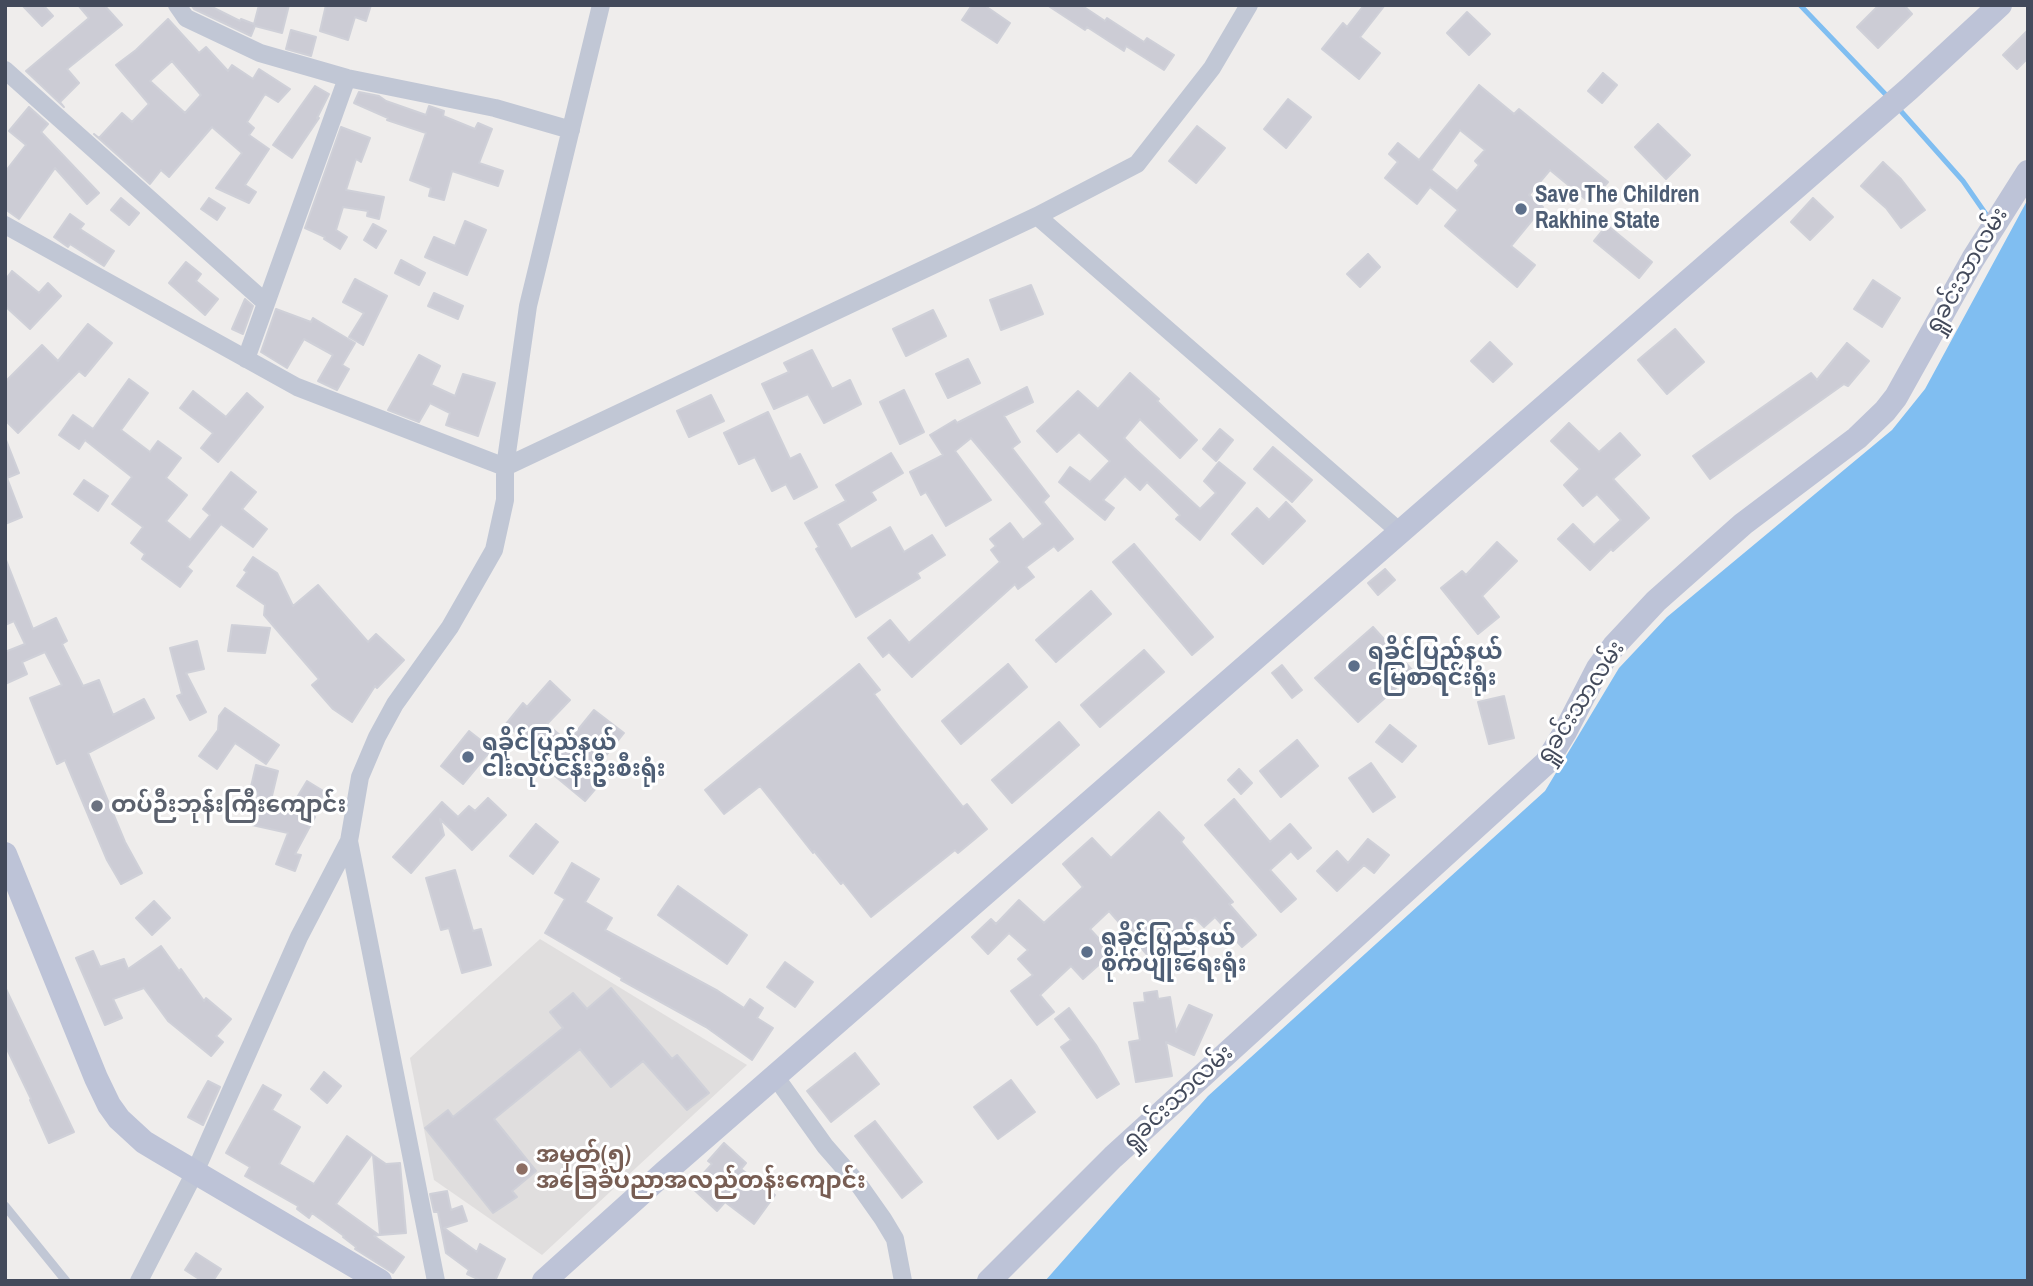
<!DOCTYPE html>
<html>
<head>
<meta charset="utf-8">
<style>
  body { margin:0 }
  #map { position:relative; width:2033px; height:1286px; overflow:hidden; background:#efedec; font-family:"Archivo Narrow",sans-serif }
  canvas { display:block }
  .frame { position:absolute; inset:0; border:7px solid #434a5b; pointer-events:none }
</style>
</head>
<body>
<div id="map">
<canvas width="2033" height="1286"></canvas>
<div class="frame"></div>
</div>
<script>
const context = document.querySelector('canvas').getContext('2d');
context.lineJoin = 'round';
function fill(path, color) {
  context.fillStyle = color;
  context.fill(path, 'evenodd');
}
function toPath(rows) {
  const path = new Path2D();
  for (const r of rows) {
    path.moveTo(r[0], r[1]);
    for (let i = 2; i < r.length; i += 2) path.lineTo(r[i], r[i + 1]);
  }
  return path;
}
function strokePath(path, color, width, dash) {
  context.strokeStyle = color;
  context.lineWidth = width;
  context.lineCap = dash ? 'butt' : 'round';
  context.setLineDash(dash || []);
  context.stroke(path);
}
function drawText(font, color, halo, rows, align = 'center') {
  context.font = font + ' "Archivo Narrow","Noto Sans Myanmar",sans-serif';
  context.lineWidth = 6;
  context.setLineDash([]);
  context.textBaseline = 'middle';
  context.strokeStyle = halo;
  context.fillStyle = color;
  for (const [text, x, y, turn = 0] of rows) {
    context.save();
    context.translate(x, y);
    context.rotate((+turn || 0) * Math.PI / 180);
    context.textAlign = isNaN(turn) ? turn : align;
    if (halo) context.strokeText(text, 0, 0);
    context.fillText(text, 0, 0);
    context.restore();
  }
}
const education = toPath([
  [540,939,747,1065,542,1255,434,1180,410,1058]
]);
const water = toPath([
  [2028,199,2028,1281,1045,1281,1208,1096,1545,791,1619,668,1667,617,1892,430,1925,389]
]);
const stream = toPath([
  [1800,5,1890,99],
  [1899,109,1963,181,1990,220]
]);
const building = toPath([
  [22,5,43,5,53,16,42,26,22,5],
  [78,5,104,5,122,25,67,69,79,83,60,102,64,107,26,71,89,18,78,5],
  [191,5,208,5,240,21,241,19,254,24,259,5,289,5,282,33,255,26,251,36,194,9,191,5],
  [326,5,371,5,366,21,355,17,348,40,320,31,326,5],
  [972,5,984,5,1010,23,997,43,962,20,972,5],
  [1047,5,1081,5,1105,21,1107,18,1144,42,1147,38,1174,55,1164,70,1126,46,1124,51,1087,27,1085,30,1047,5],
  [1364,5,1385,5,1360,37,1380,53,1359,79,1322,49,1343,23,1347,27,1364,5],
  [1879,5,1904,5,1912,14,1878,48,1857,27,1879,5],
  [1467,12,1490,34,1469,55,1447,33,1467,12],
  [168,19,199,53,206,47,228,71,232,65,253,79,259,69,290,89,278,102,265,94,247,122,254,128,249,135,269,149,245,185,256,192,249,203,216,188,242,153,212,127,169,177,161,170,150,184,94,134,99,138,122,113,132,122,149,104,116,65,136,50,168,19],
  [172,61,201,95,185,113,150,81,172,61],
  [291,30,316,37,311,56,286,49,291,30],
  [2028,30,2028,58,2017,69,2003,55,2028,30],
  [1603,73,1617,85,1602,103,1588,91,1603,73],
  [1479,85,1514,114,1519,109,1608,182,1590,203,1550,170,1529,195,1543,207,1511,246,1535,265,1517,287,1445,226,1458,210,1430,187,1417,204,1385,178,1398,162,1389,154,1398,143,1419,160,1479,85],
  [1460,130,1485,150,1475,161,1479,165,1457,191,1431,170,1460,130],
  [315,86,329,94,317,118,319,118,292,158,273,145,315,86],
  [359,92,379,96,386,101,426,115,429,106,444,111,443,116,475,129,478,123,492,129,479,163,503,171,498,186,452,171,444,200,429,196,431,188,410,180,426,133,387,120,388,118,354,103,359,92],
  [1288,99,1311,117,1286,148,1264,129,1288,99],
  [29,107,48,124,41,132,99,193,87,204,55,168,19,219,5,209,5,172,26,145,9,131,29,107],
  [1658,124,1690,155,1666,179,1635,147,1658,124],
  [1197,126,1225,148,1196,183,1169,161,1197,126],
  [341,127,370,138,361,162,356,159,346,190,384,197,379,219,367,216,368,211,343,207,336,230,347,237,340,249,324,239,325,237,305,228,341,127],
  [1883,162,1901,179,1925,210,1901,228,1886,208,1861,186,1883,162],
  [121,198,139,213,129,225,111,210,121,198],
  [209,198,225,208,217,220,201,209,209,198],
  [1813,198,1833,217,1810,240,1791,222,1813,198],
  [70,214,84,224,80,229,114,251,104,266,70,244,68,247,54,237,70,214],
  [465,221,486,230,467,275,425,257,434,237,455,246,465,221],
  [373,224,386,231,376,248,364,240,373,224],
  [1607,225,1652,262,1639,278,1594,241,1607,225],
  [1368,254,1380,267,1360,287,1347,274,1368,254],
  [401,260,425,273,419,285,395,273,401,260],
  [186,262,201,274,196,281,218,299,205,315,169,283,186,262],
  [12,271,39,293,48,283,61,296,30,329,5,306,5,280,12,271],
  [355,279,387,296,363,345,349,337,364,313,343,302,355,279],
  [1873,280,1900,298,1882,327,1854,309,1873,280],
  [1031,285,1043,314,1001,330,990,300,1031,285],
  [434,293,463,306,458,319,428,306,434,293],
  [245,299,253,306,243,334,232,329,245,299],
  [276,309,311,322,313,318,355,343,342,365,349,369,337,390,318,381,333,355,304,339,287,368,261,352,276,309],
  [933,310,946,336,906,356,893,329,933,310],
  [88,324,112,343,85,376,79,371,18,433,5,420,5,382,42,345,58,361,88,324],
  [1675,329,1704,362,1667,394,1638,360,1675,329],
  [1490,342,1512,364,1493,382,1471,361,1490,342],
  [1847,343,1869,361,1848,386,1844,384,1710,479,1693,456,1811,373,1817,380,1847,343],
  [812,350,832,389,850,380,861,404,824,423,808,394,774,409,762,384,789,372,784,363,812,350],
  [419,355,440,366,431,385,455,396,463,374,495,383,478,436,446,425,450,413,430,403,419,422,388,410,419,355],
  [968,359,980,383,948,398,936,374,968,359],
  [1130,373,1159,399,1157,401,1197,440,1180,458,1140,419,1124,438,1134,448,1200,509,1216,493,1204,481,1219,462,1245,483,1200,540,1176,519,1180,515,1147,482,1140,490,1125,476,1103,500,1114,508,1105,520,1059,482,1070,467,1090,482,1110,461,1079,432,1057,452,1037,431,1078,391,1098,409,1130,373],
  [129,379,148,393,121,430,150,452,158,441,181,458,166,478,187,495,166,521,190,540,210,515,203,509,231,472,256,492,242,509,267,529,253,547,221,524,187,567,192,571,180,587,142,559,145,554,131,543,143,527,112,504,132,477,85,440,79,449,59,435,73,415,93,429,129,379],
  [1027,387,1033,402,1004,416,1020,442,1012,448,1049,496,1043,502,1073,539,1058,551,1054,546,1026,567,1034,577,1018,589,1015,584,912,677,889,652,883,657,868,638,890,620,909,643,1000,562,991,550,996,546,990,539,1010,523,1023,540,1043,524,971,438,955,451,991,500,946,526,926,492,921,495,910,472,943,455,930,435,955,420,957,423,1027,387],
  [904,390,924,432,900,444,880,402,904,390],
  [193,391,226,417,247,393,263,407,218,462,201,448,213,433,180,408,193,391],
  [711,395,724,421,689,437,677,411,711,395],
  [768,412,790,459,800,454,817,487,794,499,786,484,772,491,755,457,739,464,724,433,768,412],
  [1569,423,1599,452,1620,433,1640,455,1613,479,1649,518,1613,551,1611,549,1590,570,1558,539,1573,524,1594,545,1621,520,1597,494,1583,506,1564,485,1580,469,1551,441,1569,423],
  [1220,429,1233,440,1216,461,1203,449,1220,429],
  [6,440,19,473,7,478,22,517,5,524,6,440],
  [1273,447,1312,480,1292,502,1254,469,1273,447],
  [891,453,903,473,871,492,876,500,837,524,851,549,890,527,904,552,932,535,945,555,917,573,920,578,856,617,816,549,819,547,805,523,846,501,836,485,891,453],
  [84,480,108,496,98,511,74,494,84,480],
  [1286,502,1305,521,1263,564,1232,534,1257,508,1269,520,1286,502],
  [1497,542,1517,561,1482,596,1499,617,1478,634,1441,588,1462,571,1466,575,1497,542],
  [1134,544,1213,637,1192,655,1113,562,1134,544],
  [253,557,277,573,293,606,318,585,368,642,376,634,404,660,377,688,375,686,352,722,333,709,312,685,319,679,264,615,265,605,237,586,247,572,244,570,253,557],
  [6,560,33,629,56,618,67,641,62,644,83,686,99,680,113,715,144,699,154,718,88,753,125,842,142,873,121,884,107,860,65,760,57,764,30,698,62,685,45,652,22,662,27,674,5,684,5,652,25,644,14,621,5,625,6,560],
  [1385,569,1395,580,1378,595,1368,583,1385,569],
  [1091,591,1111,614,1056,662,1036,640,1091,591],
  [232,625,270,628,265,653,228,651,232,625],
  [1373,627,1414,672,1358,722,1315,678,1373,627],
  [197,641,204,669,186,673,206,712,190,720,177,696,182,694,170,648,197,641],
  [1144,650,1164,672,1100,727,1081,705,1144,650],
  [859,664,880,690,874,694,900,728,963,807,967,804,987,829,958,853,955,850,871,917,843,882,841,884,814,851,813,853,760,786,724,814,705,790,859,664],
  [1008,664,1027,687,961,744,942,721,1008,664],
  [1282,665,1302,690,1292,698,1272,673,1282,665],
  [550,681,570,700,547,724,568,742,594,710,624,733,593,772,603,780,585,801,550,772,555,766,506,724,523,703,527,707,550,681],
  [1504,696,1514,738,1489,744,1478,702,1504,696],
  [225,708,279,745,266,764,235,743,217,769,199,756,218,730,219,716,225,708],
  [1059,722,1079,745,1012,803,992,780,1059,722],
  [1390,725,1416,746,1402,762,1376,742,1390,725],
  [469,731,492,749,463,784,441,766,469,731],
  [1297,740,1318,766,1281,797,1260,771,1297,740],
  [1371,763,1395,797,1373,812,1349,778,1371,763],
  [256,765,278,771,271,800,293,804,307,781,325,792,311,815,315,817,295,854,301,855,295,871,276,864,288,833,252,825,258,793,250,791,256,765],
  [1239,769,1252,783,1241,794,1228,780,1239,769],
  [488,798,506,815,472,850,440,819,444,835,411,873,393,857,442,802,458,817,469,806,475,811,488,798],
  [1234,799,1270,842,1290,824,1311,848,1298,859,1291,851,1270,870,1296,899,1281,912,1205,825,1234,799],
  [1159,812,1184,838,1181,842,1233,902,1229,904,1256,935,1242,947,1215,917,1204,927,1195,918,1150,958,1109,911,1090,929,1112,953,1083,979,1071,966,1040,995,1054,1012,1037,1025,1011,991,1033,975,1018,959,1028,950,1009,933,988,954,972,937,991,919,996,924,1019,900,1044,923,1083,887,1063,864,1092,838,1111,858,1159,812],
  [536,824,558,842,533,874,510,856,536,824],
  [1368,839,1389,855,1374,873,1364,865,1337,891,1317,871,1337,851,1348,863,1368,839],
  [572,863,599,879,585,902,612,918,605,930,718,991,744,1008,750,999,763,1008,757,1018,773,1028,752,1060,706,1027,621,980,622,978,545,933,565,899,555,893,572,863],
  [455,870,473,931,481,929,491,965,462,973,449,928,441,930,426,878,455,870],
  [678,886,747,935,727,964,658,915,678,886],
  [154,901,170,918,152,935,136,918,154,901],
  [161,946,179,971,181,969,204,1001,206,998,231,1019,216,1036,223,1042,211,1056,168,1021,144,988,113,999,122,1018,105,1025,76,958,93,951,100,967,124,959,128,969,161,946],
  [785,962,813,982,795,1007,767,987,785,962],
  [5,987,74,1132,49,1143,30,1100,31,1099,5,1045,5,987],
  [611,988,672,1059,677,1055,709,1093,687,1110,643,1061,611,1087,580,1049,494,1119,536,1171,512,1191,517,1197,493,1213,425,1128,448,1110,453,1117,563,1028,550,1012,573,993,587,1009,611,988],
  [1157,991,1158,999,1170,997,1176,1032,1189,1005,1212,1015,1194,1055,1166,1042,1172,1076,1136,1082,1129,1042,1140,1040,1134,1003,1145,1002,1144,993,1157,991],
  [1069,1008,1096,1045,1119,1084,1097,1098,1061,1047,1071,1040,1055,1019,1069,1008],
  [855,1053,879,1084,831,1122,807,1091,855,1053],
  [324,1072,341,1086,327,1103,311,1089,324,1072],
  [1011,1080,1035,1112,998,1139,974,1107,1011,1080],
  [208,1081,220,1087,203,1125,188,1117,208,1081],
  [263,1085,281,1095,272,1110,300,1127,279,1164,314,1184,347,1136,372,1154,336,1204,379,1235,374,1236,404,1257,393,1273,355,1249,356,1247,343,1237,344,1236,312,1213,309,1218,297,1209,298,1206,245,1176,250,1167,226,1153,263,1085],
  [875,1121,922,1182,902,1198,855,1136,875,1121],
  [724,1143,746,1163,741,1169,775,1195,754,1224,725,1202,717,1211,691,1187,712,1164,708,1161,724,1143],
  [373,1155,386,1164,400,1163,406,1233,380,1235,373,1155],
  [447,1191,451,1210,462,1206,467,1221,444,1228,477,1252,480,1244,505,1259,495,1281,482,1281,467,1274,469,1270,446,1253,438,1212,434,1212,430,1194,447,1191],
  [196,1253,221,1269,213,1281,202,1281,185,1270,196,1253]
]);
const lane = toPath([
  [5,1206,66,1281]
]);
const street = toPath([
  [177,5,186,18,260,53,347,78,495,108,571,130],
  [5,70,266,303],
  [1037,216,1400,532],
  [5,225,297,387,505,467,528,306,601,5],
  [246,359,347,78],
  [775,1076,825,1146,859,1185,883,1219,895,1239,903,1281],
  [139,1281,195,1172,299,937,349,841],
  [436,1281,349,841,360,777,377,737,395,704,450,627,494,550,505,500,505,467,1037,216,1137,164,1212,68,1249,5]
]);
const secondary = toPath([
  [5,854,96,1078,109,1105,119,1119,144,1142,159,1151,380,1281],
  [544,1281,665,1172,1909,89,2000,5],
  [989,1281,1113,1157,1546,763,1565,732,1598,668,1614,646,1656,601,1743,524,1857,438,1885,411,1896,397,1973,259,2028,172]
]);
const markers = [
  [1521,209,7,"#5c6f8a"],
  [1354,666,7,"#5c6f8a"],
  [468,757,7,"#5c6f8a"],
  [97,806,7,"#6b7280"],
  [1087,952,7,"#5c6f8a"],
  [522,1169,7,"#8d6e63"]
];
const serviceNames = [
  ["Save The Children",1535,196],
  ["Rakhine State",1535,222],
  ["ရခိုင်ပြည်နယ်",1368,653],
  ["မြေစာရင်းရုံး",1368,679],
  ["ရခိုင်ပြည်နယ်",482,744],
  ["ငါးလုပ်ငန်းဦးစီးရုံး",482,770],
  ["ရခိုင်ပြည်နယ်",1101,939],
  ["စိုက်ပျိုးရေးရုံး",1101,965]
];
const streetNames = [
  ["ရှုခင်းသာလမ်း",1967,271,-60],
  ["ရှုခင်းသာလမ်း",1581,703,-57],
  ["ရှုခင်းသာလမ်း",1178,1098,-43]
];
const worshipNames = [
  ["တပ်ဉီးဘုန်းကြီးကျောင်း",111,806]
];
const educationNames = [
  ["အမှတ်(၅)",536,1156],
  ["အခြေခံပညာအလည်တန်းကျောင်း",536,1182]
];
fill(education, '#e0dede');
fill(water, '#80bef1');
strokePath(stream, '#80bef1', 5);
fill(building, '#ccccd5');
strokePath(building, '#cfd0d8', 2);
strokePath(lane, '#c1c7d5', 9);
strokePath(street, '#c1c7d5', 18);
strokePath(secondary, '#bdc3d7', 24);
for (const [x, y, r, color] of markers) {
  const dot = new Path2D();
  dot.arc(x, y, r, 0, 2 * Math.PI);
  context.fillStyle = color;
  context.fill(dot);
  strokePath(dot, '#fff', 2.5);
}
drawText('bold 23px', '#4e5e75', '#fff', serviceNames, 'left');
drawText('23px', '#434a5b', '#fff', streetNames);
drawText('bold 23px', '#5b616d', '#fff', worshipNames, 'left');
drawText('bold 23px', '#785e54', '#fff', educationNames, 'left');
</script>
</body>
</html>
